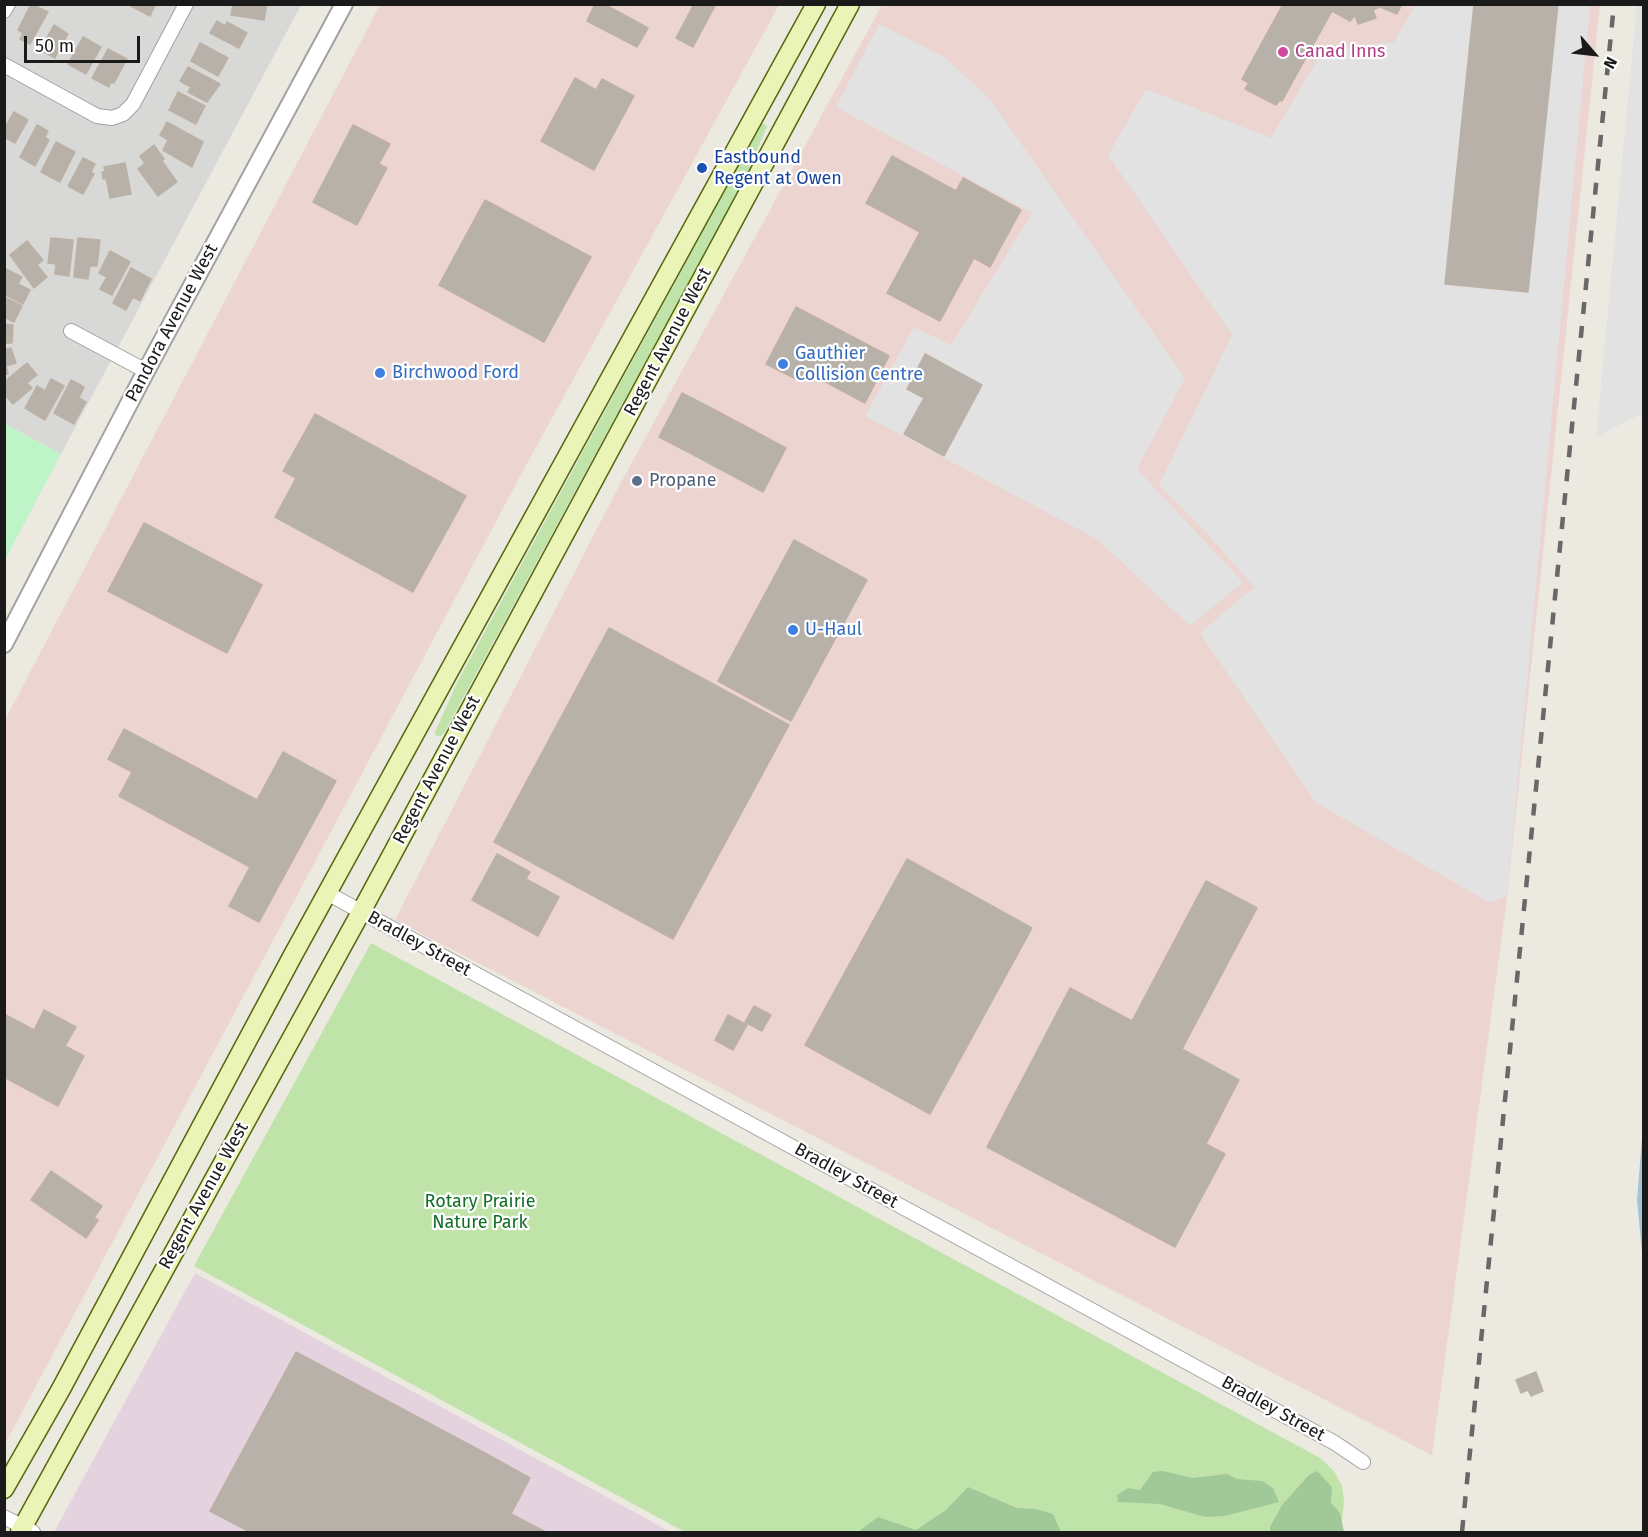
<!DOCTYPE html>
<html>
<head>
<meta charset="utf-8">
<style>
  body { margin:0 }
  #map { position:relative; width:1648px; height:1537px; overflow:hidden; background:#ebe9e0; font-family:"Fira Sans",sans-serif }
  canvas { display:block }
  .frame { position:absolute; inset:0; border:6px solid #1a1a1a; pointer-events:none }
  .north { position:absolute; left:1564px; top:24px; width:60px; height:60px; -webkit-text-stroke:4px #fff; paint-order:stroke; rotate:118deg; font-size:16px; font-weight:700; line-height:24px; text-align:center; color:#1a1a1a }
  .north::after { content:''; display:block; margin:auto; width:21px; height:27px; background:#1a1a1a; clip-path:polygon(50% 0,100% 100%,50% 72%,0 100%) }
  .scale { position:absolute; left:24px; top:36px; width:116px; height:27px; box-sizing:border-box; border:3px solid #1a1a1a; border-top:0; padding-left:8px; font-size:18px; line-height:21px; white-space:nowrap; color:#1a1a1a; -webkit-text-stroke:4px #fff; paint-order:stroke }
</style>
</head>
<body>
<div id="map">
<canvas width="1648" height="1537"></canvas>
<div class="frame"></div>
<div class="north">N</div>
<div class="scale">50 m</div>
</div>
<script>
const context = document.querySelector('canvas').getContext('2d');
context.lineJoin = 'round';
function fill(path, color) {
  context.fillStyle = color;
  context.fill(path, 'evenodd');
}
function toPath(rows) {
  const path = new Path2D();
  for (const r of rows) {
    path.moveTo(r[0], r[1]);
    for (let i = 2; i < r.length; i += 2) path.lineTo(r[i], r[i + 1]);
  }
  return path;
}
function strokePath(path, color, width, dash) {
  context.strokeStyle = color;
  context.lineWidth = width;
  context.lineCap = dash ? 'butt' : 'round';
  context.setLineDash(dash || []);
  context.stroke(path);
}
function drawText(font, color, halo, rows, align = 'center') {
  context.font = font + ' "Fira Sans",sans-serif';
  context.lineWidth = 4.5;
  context.setLineDash([]);
  context.textBaseline = 'middle';
  context.strokeStyle = halo;
  context.fillStyle = color;
  for (const [text, x, y, turn = 0] of rows) {
    context.save();
    context.translate(x, y);
    context.rotate((+turn || 0) * Math.PI / 180);
    context.textAlign = isNaN(turn) ? turn : align;
    if (halo) context.strokeText(text, 0, 0);
    context.fillText(text, 0, 0);
    context.restore();
  }
}
const residential = toPath([
  [4,5,301,5,61,454,5,424]
]);
const commercial = toPath([
  [380,5,779,5,524,469,5,1444,5,720],
  [882,5,1600,5,1507,898,1432,1455,395,920,618,488]
]);
const industrial = toPath([
  [195,1273,671,1532,54,1532]
]);
const grass = toPath([
  [762,123,767,126,747,174,444,733,441,736,436,736,435,732,458,681],
  [371,943,1320,1458,1334,1471,1342,1486,1344,1501,1341,1532,685,1532,194,1266]
]);
const forest = toPath([
  [1163,1471,1192,1478,1227,1474,1237,1479,1262,1481,1273,1488,1279,1502,1225,1516,1205,1517,1160,1504,1118,1502,1117,1495,1128,1488,1140,1490,1153,1472],
  [1317,1471,1332,1487,1331,1503,1340,1513,1344,1532,1270,1532,1270,1527,1282,1505,1309,1475],
  [968,1487,1017,1508,1036,1509,1053,1514,1061,1532,858,1532,878,1517,916,1530,946,1510]
]);
const park = toPath([
  [5,424,61,454,5,560]
]);
const parking = toPath([
  [1415,5,1590,5,1507,896,1490,903,1315,802,1200,633,1254,587,1203,529,1159,485,1232,335,1108,155,1146,89,1271,138,1323,50,1394,42],
  [1637,5,1644,5,1643,413,1596,437],
  [879,24,944,57,990,99,1185,378,1137,469,1243,582,1190,626,1097,539,865,416,914,327,951,345,1032,213,836,107]
]);
const water = toPath([
  [1643,1126,1644,1263,1643,1263,1637,1200]
]);
const building = toPath([
  [31,4,48,12,30,44,20,39,23,33,18,30,31,4],
  [132,4,156,4,150,16,131,6,132,4],
  [233,4,267,4,264,20,231,15,233,4],
  [595,4,604,4,648,28,637,47,587,21,595,4],
  [694,4,716,4,693,47,676,38,694,4],
  [1283,4,1402,4,1397,14,1380,7,1373,10,1376,18,1358,24,1355,15,1350,21,1332,11,1282,101,1280,100,1276,105,1245,89,1249,83,1242,79,1283,4],
  [1474,4,1558,4,1528,292,1445,284,1474,4],
  [217,21,225,26,227,22,247,33,239,48,210,33,217,21],
  [54,25,68,34,55,58,40,50,54,25],
  [83,37,101,47,86,74,68,64,83,37],
  [200,43,228,58,218,76,191,61,200,43],
  [108,49,127,59,114,83,111,82,109,87,92,78,108,49],
  [188,67,220,84,207,102,188,92,191,87,180,81,188,67],
  [575,78,596,90,602,79,634,96,594,170,541,141,575,78],
  [178,92,205,106,196,124,169,110,178,92],
  [14,112,28,120,15,143,4,137,4,129,14,112],
  [167,122,203,142,192,167,163,150,168,140,160,135,167,122],
  [37,125,48,131,45,137,49,140,35,166,20,157,37,125],
  [353,125,390,144,379,164,387,168,357,225,313,202,353,125],
  [56,142,75,152,60,182,41,172,56,142],
  [154,145,164,159,162,161,177,182,158,196,138,169,145,163,140,156,154,145],
  [892,156,956,191,963,178,1021,210,990,267,974,258,940,321,887,293,920,232,866,203,892,156],
  [83,158,95,164,91,172,94,174,83,194,68,186,83,158],
  [125,163,131,194,110,198,106,178,103,179,102,172,105,172,104,167,125,163],
  [485,200,591,257,544,342,439,285,485,200],
  [51,238,73,240,69,276,55,274,56,264,48,263,51,238],
  [78,238,100,240,97,266,90,266,88,279,74,277,78,238],
  [27,241,43,260,37,265,47,277,34,288,10,255,27,241],
  [110,251,130,262,112,295,100,289,107,277,99,273,110,251],
  [4,268,22,277,18,284,30,290,23,304,4,294,4,268],
  [131,268,151,279,140,301,133,297,126,310,113,303,131,268],
  [4,297,22,306,14,322,4,317,4,297],
  [796,307,889,356,865,403,805,371,800,381,766,364,796,307],
  [4,324,13,325,12,343,4,343,4,324],
  [11,348,16,363,6,366,8,374,4,375,4,350,11,348],
  [925,354,982,385,944,456,904,434,924,398,907,389,925,354],
  [27,363,37,375,27,383,32,388,13,404,4,394,4,382,27,363],
  [51,379,64,386,45,420,25,408,37,386,45,391,51,379],
  [71,380,84,387,79,398,86,402,74,424,54,413,71,380],
  [682,393,713,409,690,453,659,437,682,393],
  [713,409,786,448,763,492,690,453,713,409],
  [315,414,466,496,413,592,275,517,296,478,283,471,315,414],
  [144,523,262,585,227,653,108,591,144,523],
  [794,540,867,580,791,721,718,681,794,540],
  [609,628,789,725,673,939,494,842,609,628],
  [124,729,257,800,283,752,336,781,259,922,229,906,250,867,119,796,132,772,108,759,124,729],
  [497,854,530,872,526,879,559,897,538,936,472,900,497,854],
  [907,859,1032,928,930,1114,805,1045,907,859],
  [1206,881,1257,908,1182,1049,1239,1080,1206,1144,1225,1154,1175,1247,987,1147,1070,988,1132,1021,1206,881],
  [754,1006,771,1015,762,1031,745,1022,754,1006],
  [44,1010,76,1027,65,1046,84,1056,58,1106,4,1077,4,1014,34,1030,44,1010],
  [728,1015,747,1025,733,1050,715,1040,728,1015],
  [51,1171,102,1206,94,1218,98,1220,86,1238,31,1200,51,1171],
  [296,1352,485,1453,443,1532,250,1532,210,1511,296,1352],
  [1536,1372,1543,1391,1531,1396,1528,1390,1521,1393,1516,1380,1536,1372],
  [485,1453,530,1478,511,1514,546,1532,443,1532,485,1453]
]);
const minor = toPath([
  [4,11,8,4],
  [4,65,97,116,112,118,123,114,133,104,186,4],
  [71,331,146,371],
  [327,893,1335,1443,1363,1462],
  [4,1517,33,1532]
]);
const tertiary = toPath([
  [4,644,146,371,344,4]
]);
const secondary = toPath([
  [4,1489,61,1389,293,955,816,4],
  [20,1532,361,912,850,4]
]);
const rail = toPath([
  [1462,1532,1614,4]
]);
const markers = [
  [1283,52,6,"#d1479c"],
  [702,168,6,"#1a4fb4"],
  [783,364,6,"#3f7fe0"],
  [380,373,6,"#3f7fe0"],
  [637,481,6,"#5c6f8a"],
  [793,630,6,"#3f7fe0"]
];
const hotelNames = [
  ["Canad Inns",1295,52]
];
const transitNames = [
  ["Eastbound",714,158],
  ["Regent at Owen",714,179]
];
const streetNames = [
  ["Pandora Avenue West",172,323,-62],
  ["Regent Avenue West",668,342,-62],
  ["Regent Avenue West",437,770,-62],
  ["Bradley Street",419,944,29],
  ["Bradley Street",846,1176,29],
  ["Regent Avenue West",204,1196,-61],
  ["Bradley Street",1273,1409,29]
];
const shopNames = [
  ["Gauthier",795,354],
  ["Collision Centre",795,375],
  ["Birchwood Ford",392,373],
  ["U-Haul",805,630]
];
const serviceNames = [
  ["Propane",649,481]
];
const parkNames = [
  ["Rotary Prairie",480,1202],
  ["Nature Park",480,1223]
];
fill(residential, '#d8d8d7');
fill(commercial, '#ecd4d0');
fill(industrial, '#e4d3df');
fill(grass, '#bfe3a9');
fill(forest, '#a1c898');
fill(park, '#bff4c9');
fill(parking, '#e2e2e2');
fill(water, '#a3c5d7');
fill(building, '#b7b1aa');
strokePath(building, '#bcb1a4', 1.5);
strokePath(minor, '#a1a1a1', 16);
strokePath(tertiary, '#a1a1a1', 20);
strokePath(secondary, '#53670c', 21);
strokePath(minor, '#fff', 14);
strokePath(tertiary, '#fff', 16);
strokePath(secondary, '#eaf4b6', 18);
strokePath(rail, '#686868', 4.5, [12, 12]);
for (const [x, y, r, color] of markers) {
  const dot = new Path2D();
  dot.arc(x, y, r, 0, 2 * Math.PI);
  context.fillStyle = color;
  context.fill(dot);
  strokePath(dot, '#fff', 2);
}
drawText('18px', '#b23c85', '#fff', hotelNames, 'left');
drawText('18px', '#164399', '#fff', transitNames, 'left');
drawText('18px', '#1a1a1a', '#fff', streetNames);
drawText('18px', '#366cbe', '#fff', shopNames, 'left');
drawText('18px', '#4e5e75', '#fff', serviceNames, 'left');
drawText('18px', '#126f25', '#fff', parkNames);
</script>
</body>
</html>
